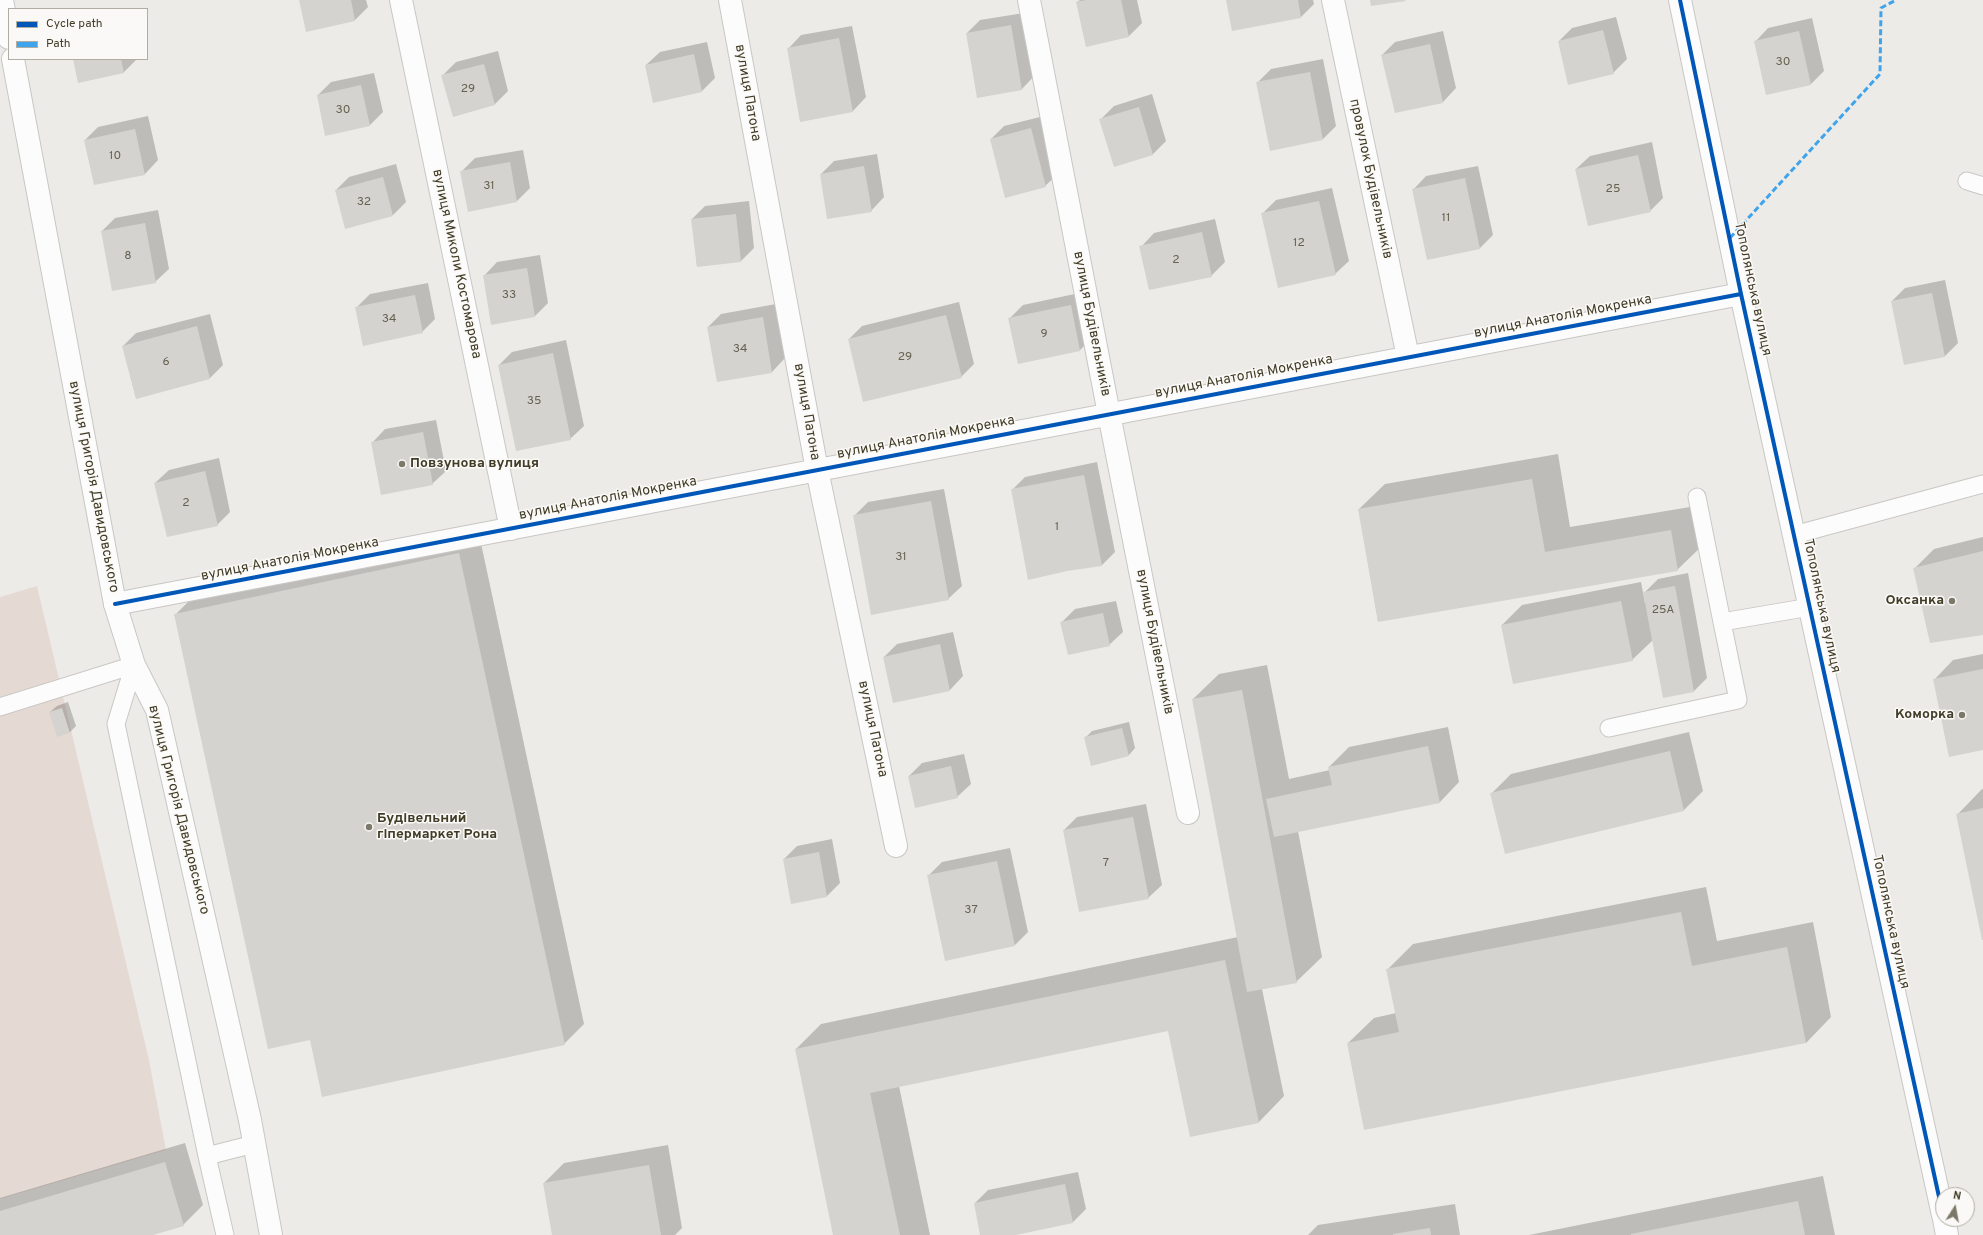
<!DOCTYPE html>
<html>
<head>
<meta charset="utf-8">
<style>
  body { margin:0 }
  #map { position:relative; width:1983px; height:1235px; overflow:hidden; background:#edebe8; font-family:Overpass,sans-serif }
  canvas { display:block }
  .legend { position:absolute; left:8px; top:8px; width:140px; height:52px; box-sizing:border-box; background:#fbf9f7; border:1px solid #b0ada3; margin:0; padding:5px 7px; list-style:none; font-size:12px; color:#403c26 }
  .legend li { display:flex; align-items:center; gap:8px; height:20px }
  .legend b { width:20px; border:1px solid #b0ada3 }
  .north { position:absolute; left:1935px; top:1187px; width:40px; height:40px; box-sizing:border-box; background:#fbf9f7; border:1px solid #b0ada3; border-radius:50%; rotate:11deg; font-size:11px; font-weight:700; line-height:16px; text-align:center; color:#403c26 }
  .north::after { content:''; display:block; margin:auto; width:14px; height:18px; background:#7d796a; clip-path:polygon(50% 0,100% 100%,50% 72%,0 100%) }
</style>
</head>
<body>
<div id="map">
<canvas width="1983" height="1235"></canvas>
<ul class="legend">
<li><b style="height:5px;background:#0057b8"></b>Cycle path</li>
<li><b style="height:5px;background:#3fa4eb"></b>Path</li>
</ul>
<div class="north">N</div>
</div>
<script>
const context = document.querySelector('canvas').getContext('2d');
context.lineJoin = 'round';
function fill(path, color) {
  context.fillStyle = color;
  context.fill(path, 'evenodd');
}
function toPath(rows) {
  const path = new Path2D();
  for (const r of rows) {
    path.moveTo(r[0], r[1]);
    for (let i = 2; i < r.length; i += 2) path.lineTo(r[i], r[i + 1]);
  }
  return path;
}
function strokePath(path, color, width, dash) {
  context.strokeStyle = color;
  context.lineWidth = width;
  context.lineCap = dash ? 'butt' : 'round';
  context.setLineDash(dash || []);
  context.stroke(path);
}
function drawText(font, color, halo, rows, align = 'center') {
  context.font = font + ' Overpass,sans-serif';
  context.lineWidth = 3;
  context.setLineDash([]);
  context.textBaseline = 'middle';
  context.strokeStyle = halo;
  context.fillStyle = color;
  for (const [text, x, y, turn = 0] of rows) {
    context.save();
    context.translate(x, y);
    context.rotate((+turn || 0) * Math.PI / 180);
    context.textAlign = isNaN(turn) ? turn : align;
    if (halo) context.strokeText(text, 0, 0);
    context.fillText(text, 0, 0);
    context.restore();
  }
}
const green = toPath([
  [37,586,149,1060,166,1150,0,1199,0,597]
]);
const shadow = toPath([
  [300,0,366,0,368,7,355,20],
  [1080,0,1137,0,1142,23,1129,36,1087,45,1077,2],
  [1227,0,1313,0,1314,4,1301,17,1233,30],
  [1024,13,1035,75,1022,89,978,96,967,33,980,20],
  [1616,17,1627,59,1613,73,1559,41,1572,28],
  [1812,18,1824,71,1811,84,1767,94,1755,42,1768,28],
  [852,26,866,97,853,111,801,121,788,49,801,35],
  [1443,31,1456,88,1443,102,1382,55,1395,42],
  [707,42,715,78,702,91,646,65,660,52],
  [498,51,508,91,495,104,453,115,442,76,456,62],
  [74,59,137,59,123,73],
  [1323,59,1336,126,1323,139,1257,83,1271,69],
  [374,73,383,112,370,125,318,95,331,82],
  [1152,94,1166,141,1153,154,1115,166,1101,119,1114,106],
  [148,116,158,160,145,174,85,140,98,127],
  [1044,116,1059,173,1045,186,991,139,1004,126],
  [1652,142,1663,198,1650,211,1576,169,1590,156],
  [523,150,530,188,517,201,469,210,461,172,475,158],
  [877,154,884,197,871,211,821,174,834,161],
  [396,164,406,202,393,215,346,227,336,190,349,177],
  [1478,166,1493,235,1480,248,1413,190,1426,176],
  [1332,188,1349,261,1335,274,1262,214,1276,200],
  [749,201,754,248,741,261,697,266,692,219,705,206],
  [158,210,169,269,155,282,102,231,115,218],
  [1215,219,1225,262,1211,276,1141,247,1154,233],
  [540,255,548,303,535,316,484,276,497,262],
  [1945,280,1958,343,1945,356,1905,364,1892,301,1905,288],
  [428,283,435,319,422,332,356,308,370,294],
  [1084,292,1093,337,1080,350,1009,319,1023,305],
  [959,302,974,364,961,377,849,339,862,326],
  [776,304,785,358,772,372,718,381,708,327,721,314],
  [210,314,223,365,210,378,136,398,123,346,136,333],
  [566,340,584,426,570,439,499,365,512,352],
  [436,420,446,471,432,484,372,443,385,429],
  [1558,454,1570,527,1696,506,1703,545,1677,570,1378,621,1359,509,1385,484],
  [219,458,230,512,217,525,155,483,169,470],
  [1097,462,1115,552,1102,565,1067,570,1012,490,1025,477],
  [944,489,962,586,948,599,854,516,868,502],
  [479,534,584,1024,564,1044,310,1039,175,615,195,595],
  [1983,537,1983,634,1915,568,1934,549],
  [1688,573,1707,678,1694,691,1653,640,1632,660,1502,625,1522,605,1641,582,1645,603,1646,603,1645,592,1658,579],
  [1116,601,1123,632,1109,645,1062,622,1075,609],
  [953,632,963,676,950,690,884,657,897,644],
  [1983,654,1983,749,1934,680,1953,660],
  [1267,665,1289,779,1330,770,1329,767,1349,747,1448,727,1459,782,1440,802,1298,831,1322,957,1296,982,1262,989,1284,1096,1259,1122,1191,1136,1169,1030,899,1086,930,1235,835,1235,796,1049,821,1024,1238,937,1193,699,1219,674],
  [68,702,76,726,70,732,58,736,50,712,57,706],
  [1129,722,1135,748,1129,755,1092,764,1085,738,1092,731],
  [1689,732,1703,791,1684,810,1491,794,1511,774],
  [964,754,971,784,957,797,909,776,922,763],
  [1982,789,1983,789,1983,939,1957,815],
  [1146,804,1162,885,1148,898,1064,830,1077,817],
  [832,839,840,883,827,896,784,859,797,846],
  [1010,848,1028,932,1015,945,928,876,942,862],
  [1706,887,1717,941,1813,922,1831,1017,1806,1043,1348,1043,1374,1018,1396,1013,1388,969,1413,944],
  [185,1143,203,1205,183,1225,150,1235,0,1235,0,1198],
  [668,1145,682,1228,675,1235,553,1235,544,1183,564,1163],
  [1078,1172,1086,1209,1073,1222,1011,1235,981,1235,975,1203,988,1190],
  [1823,1176,1835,1235,1529,1235],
  [1455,1204,1460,1235,1308,1235,1318,1225]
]);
const building = toPath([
  [299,0,351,0,355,21,306,32],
  [1086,0,1121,0,1129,37,1086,47,1076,2],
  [1226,0,1298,0,1301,18,1232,31],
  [1370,0,1405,0,1406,1,1371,6],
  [1011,25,1022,90,977,98,966,33],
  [1603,30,1614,74,1568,85,1558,41],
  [1799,31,1811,85,1766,95,1754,41],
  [839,38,853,112,800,122,787,48],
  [1430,44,1443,103,1395,113,1381,55],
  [694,54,702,92,653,103,645,65],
  [73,59,121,59,124,73,78,83],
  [484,64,495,105,453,117,441,75],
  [1310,72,1323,140,1270,151,1256,82],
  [361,85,370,126,325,136,317,95],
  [1139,107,1153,155,1114,167,1099,119],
  [1031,128,1046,187,1005,198,990,139],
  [135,129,145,175,94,185,84,140],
  [1638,155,1651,212,1588,226,1575,169],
  [510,162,517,202,468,212,460,171],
  [864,166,872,212,827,219,820,174],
  [383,177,393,216,345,229,335,190],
  [1465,178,1480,249,1427,260,1412,189],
  [1319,201,1336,275,1278,288,1261,213],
  [736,214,741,262,697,267,691,219],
  [145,223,156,283,112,291,101,231],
  [1202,232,1212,277,1149,290,1139,246],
  [527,268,535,317,491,325,483,275],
  [1932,293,1945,357,1904,365,1891,301],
  [415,295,423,333,363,346,355,307],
  [1071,305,1080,351,1018,364,1008,318],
  [946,315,962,378,863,402,848,339],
  [763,317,772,373,717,382,707,327],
  [197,326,210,379,136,399,122,346],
  [553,353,571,440,516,451,498,365],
  [423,432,433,485,381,495,371,442],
  [205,471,218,526,167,537,154,483],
  [1084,475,1102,566,1067,571,1028,580,1011,489],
  [1532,479,1545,552,1671,530,1678,571,1378,622,1358,509],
  [931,501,949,600,871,615,853,515],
  [1983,551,1983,635,1930,643,1913,568],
  [459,553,565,1045,322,1097,310,1040,268,1049,174,614],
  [1675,586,1694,692,1663,698,1643,592],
  [1621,601,1633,661,1513,684,1501,625],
  [1103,613,1110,646,1068,655,1060,622],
  [940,644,950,691,893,703,883,657],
  [1983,669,1983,750,1949,757,1933,679],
  [1242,690,1297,983,1247,992,1192,699],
  [62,708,70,733,57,737,49,712],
  [1122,728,1129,756,1091,766,1084,737],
  [1428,746,1440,803,1274,837,1266,799,1332,785,1328,767],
  [1670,751,1684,811,1505,854,1490,793],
  [951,766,958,798,915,808,908,776],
  [1983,808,1983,940,1982,940,1956,814],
  [1133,817,1149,899,1079,912,1063,830],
  [819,852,827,897,791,904,783,859],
  [997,861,1015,946,945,961,927,875],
  [1681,912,1692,966,1787,947,1806,1043,1364,1130,1347,1043,1399,1032,1386,969],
  [1225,960,1259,1123,1190,1137,1168,1031,870,1093,900,1235,833,1235,795,1049],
  [165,1162,184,1226,153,1235,0,1235,0,1211],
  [649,1165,661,1235,552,1235,543,1183],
  [1065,1184,1073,1223,1016,1235,980,1235,974,1203],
  [1798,1201,1805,1235,1631,1235,1631,1234],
  [1430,1228,1431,1235,1393,1235,1393,1234]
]);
const service = toPath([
  [1967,181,1983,186],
  [1697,497,1722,622,1810,607],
  [1794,535,1983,484],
  [134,665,116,724,207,1156,225,1235],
  [0,707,134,665],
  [1609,728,1738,700,1722,622],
  [207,1156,254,1144]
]);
const minor = toPath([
  [401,0,511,529],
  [730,0,817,470,896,846],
  [1029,0,1109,414,1188,813],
  [1333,0,1408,357],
  [115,604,1741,294]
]);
const tertiary = toPath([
  [2,0,9,38],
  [1680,0,1741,294,1943,1215],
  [13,59,115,604,134,665,157,710,250,1120,271,1235],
  [1944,1219,1947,1235]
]);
const quiet = toPath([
  [1730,238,1880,74,1881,8,1896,0]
]);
const cycleway = toPath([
  [1680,0,1741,294,1943,1215],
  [115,604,1741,294]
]);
const markers = [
  [402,464,4,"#7d796a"],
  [1952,601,4,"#7d796a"],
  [1962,715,4,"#7d796a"],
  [369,827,4,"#7d796a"]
];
const numberNames = [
  ["30",1783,63],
  ["29",468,90],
  ["30",343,111],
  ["10",115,157],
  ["31",489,187],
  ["25",1613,190],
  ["32",364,203],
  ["11",1446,219],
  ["12",1299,244],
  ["8",128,257],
  ["2",1176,261],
  ["33",509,296],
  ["34",389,320],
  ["9",1044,335],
  ["34",740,350],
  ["29",905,358],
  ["6",166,363],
  ["35",534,402],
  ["2",186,504],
  ["1",1057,528],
  ["31",901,558],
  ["25А",1663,611],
  ["7",1106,864],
  ["37",971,911]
];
const streetNames = [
  ["вулиця Патона",747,93,80],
  ["провулок Будівельників",1370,179,78],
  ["вулиця Миколи Костомарова",456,264,78],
  ["Тополянська вулиця",1752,289,78],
  ["вулиця Анатолія Мокренка",1563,317,-11],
  ["вулиця Будівельників",1091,324,79],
  ["вулиця Анатолія Мокренка",1244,377,-11],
  ["вулиця Патона",806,412,80],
  ["вулиця Анатолія Мокренка",926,438,-11],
  ["вулиця Григорія Давидовського",93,487,79],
  ["вулиця Анатолія Мокренка",608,499,-11],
  ["вулиця Анатолія Мокренка",290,560,-11],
  ["Тополянська вулиця",1821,606,78],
  ["вулиця Будівельників",1154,642,79],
  ["вулиця Патона",872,729,78],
  ["вулиця Григорія Давидовського",178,810,76],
  ["Тополянська вулиця",1890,922,78]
];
const poiNames = [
  ["Повзунова вулиця",410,464],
  ["Оксанка",1944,601,"right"],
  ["Коморка",1954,715,"right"],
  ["Будівельний",377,819],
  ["гіпермаркет Рона",377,835]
];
fill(green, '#e5dad3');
fill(shadow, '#0003');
fill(building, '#d5d3d0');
strokePath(service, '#c9c7c4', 19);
strokePath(minor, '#c9c7c4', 24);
strokePath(tertiary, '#c9c7c4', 24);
strokePath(service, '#fcfcfc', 17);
strokePath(minor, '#fcfcfc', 22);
strokePath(tertiary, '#fcfcfc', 22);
strokePath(quiet, '#3fa4eb', 3, [6, 3]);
strokePath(cycleway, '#0057b8', 4);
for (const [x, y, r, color] of markers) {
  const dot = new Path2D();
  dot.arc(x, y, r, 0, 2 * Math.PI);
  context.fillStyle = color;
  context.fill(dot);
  strokePath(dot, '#fbf9f7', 1.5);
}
drawText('12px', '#656250', null, numberNames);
drawText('14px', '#403c26', '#fbf9f7', streetNames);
drawText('bold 14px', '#403c26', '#fbf9f7', poiNames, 'left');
</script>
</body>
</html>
